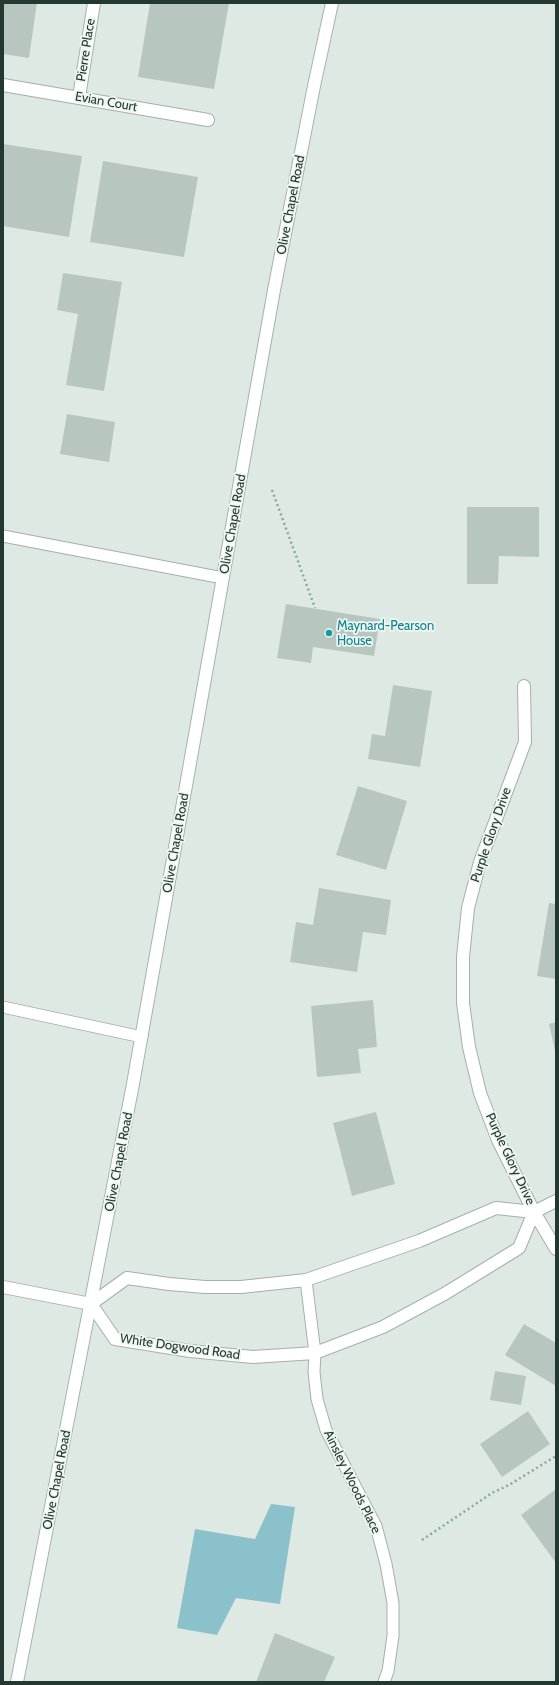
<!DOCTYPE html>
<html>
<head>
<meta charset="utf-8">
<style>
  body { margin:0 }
  #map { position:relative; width:559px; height:1685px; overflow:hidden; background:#dfe9e4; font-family:Cabin,sans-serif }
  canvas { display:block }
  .frame { position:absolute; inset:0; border:4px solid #223831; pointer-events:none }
</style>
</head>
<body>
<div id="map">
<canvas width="559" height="1685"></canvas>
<div class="frame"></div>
</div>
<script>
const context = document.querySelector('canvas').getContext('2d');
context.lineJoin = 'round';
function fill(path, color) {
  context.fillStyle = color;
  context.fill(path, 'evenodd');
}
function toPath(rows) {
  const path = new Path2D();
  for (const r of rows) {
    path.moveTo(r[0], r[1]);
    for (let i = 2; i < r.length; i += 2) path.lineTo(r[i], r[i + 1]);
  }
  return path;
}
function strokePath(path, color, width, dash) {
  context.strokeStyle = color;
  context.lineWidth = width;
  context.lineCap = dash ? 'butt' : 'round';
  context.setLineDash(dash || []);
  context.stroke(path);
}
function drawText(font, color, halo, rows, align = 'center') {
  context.font = font + ' Cabin,sans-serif';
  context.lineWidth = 3.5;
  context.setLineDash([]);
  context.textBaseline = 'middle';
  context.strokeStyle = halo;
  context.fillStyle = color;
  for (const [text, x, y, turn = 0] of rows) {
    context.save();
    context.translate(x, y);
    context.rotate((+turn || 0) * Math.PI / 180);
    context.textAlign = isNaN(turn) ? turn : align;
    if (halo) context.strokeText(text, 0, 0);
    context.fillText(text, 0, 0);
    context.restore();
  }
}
const water = toPath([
  [271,1504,295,1507,280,1604,236,1598,217,1635,177,1628,195,1529,255,1539]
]);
const building = toPath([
  [3,3,37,3,29,58,3,54],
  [150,3,229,3,214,89,138,77],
  [3,144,82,156,69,237,3,226],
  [103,161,198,177,184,257,90,242],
  [63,273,122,282,104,391,66,385,78,314,57,310],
  [67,414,115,422,109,462,60,454],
  [467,507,539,507,539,557,499,556,498,584,467,584],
  [286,604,380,619,374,656,313,647,311,663,277,658],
  [393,685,432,691,420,767,368,759,372,734,385,736],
  [358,786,407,801,386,870,336,855],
  [319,888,391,900,386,935,363,932,357,972,290,962,296,922,313,925],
  [549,903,556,904,556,979,537,976],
  [373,1000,377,1047,358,1049,361,1073,317,1077,311,1006],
  [556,1022,556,1051,555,1051,549,1024],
  [376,1112,395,1184,352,1196,333,1123],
  [524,1324,556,1343,556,1386,505,1355],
  [495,1371,526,1376,521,1405,490,1400],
  [528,1411,550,1444,502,1477,480,1444],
  [556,1489,556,1563,521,1515],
  [275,1633,335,1657,324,1682,256,1682]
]);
const path = toPath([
  [272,490,315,608],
  [422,1540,492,1493,509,1485,556,1456]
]);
const lane = toPath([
  [3,536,223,578],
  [3,1007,142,1037],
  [306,1280,315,1353,314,1372,317,1399,326,1430,376,1526,386,1564,393,1603,393,1636,388,1671,384,1682]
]);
const street = toPath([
  [3,85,208,120],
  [79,97,94,3],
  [524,686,525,742,480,862,468,908,463,957,463,1003,469,1047,480,1093,498,1140,534,1212,556,1249],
  [3,1287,91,1304],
  [91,1304,115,1339,190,1351,253,1357,315,1353,383,1327,446,1293,519,1248,534,1212],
  [91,1304,127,1278,169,1284,205,1287,241,1287,306,1280,419,1241,496,1208,534,1212,556,1201]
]);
const secondary = toPath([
  [17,1682,133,1084,274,290,314,86,332,3]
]);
const markers = [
  [329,633,4,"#0f9aa8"]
];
const streetNames = [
  ["Pierre Place",86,50,-81],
  ["Evian Court",106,102,10],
  ["Olive Chapel Road",291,205,-79],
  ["Olive Chapel Road",233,524,-80],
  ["Purple Glory Drive",491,835,-71],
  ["Olive Chapel Road",176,843,-80],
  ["Purple Glory Drive",510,1159,65],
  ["Olive Chapel Road",119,1162,-79],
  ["White Dogwood Road",180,1347,8],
  ["Olive Chapel Road",57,1480,-79],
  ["Ainsley Woods Place",352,1482,64]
];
const cultureNames = [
  ["Maynard-Pearson",337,626],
  ["House",337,641]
];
fill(water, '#8bc1ca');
fill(building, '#b8c6c0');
strokePath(lane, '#a3b0ab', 13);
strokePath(street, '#a3b0ab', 14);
strokePath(secondary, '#9fb4ac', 14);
strokePath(path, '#82aa9d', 2.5, [2, 3]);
strokePath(lane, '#fff', 11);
strokePath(street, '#fff', 12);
strokePath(secondary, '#fff', 12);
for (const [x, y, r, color] of markers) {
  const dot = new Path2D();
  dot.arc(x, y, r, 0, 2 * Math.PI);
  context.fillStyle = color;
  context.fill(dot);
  strokePath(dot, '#eff6f2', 1.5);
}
drawText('13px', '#223831', '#eff6f2', streetNames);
drawText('13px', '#0d838f', '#eff6f2', cultureNames, 'left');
</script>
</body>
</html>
